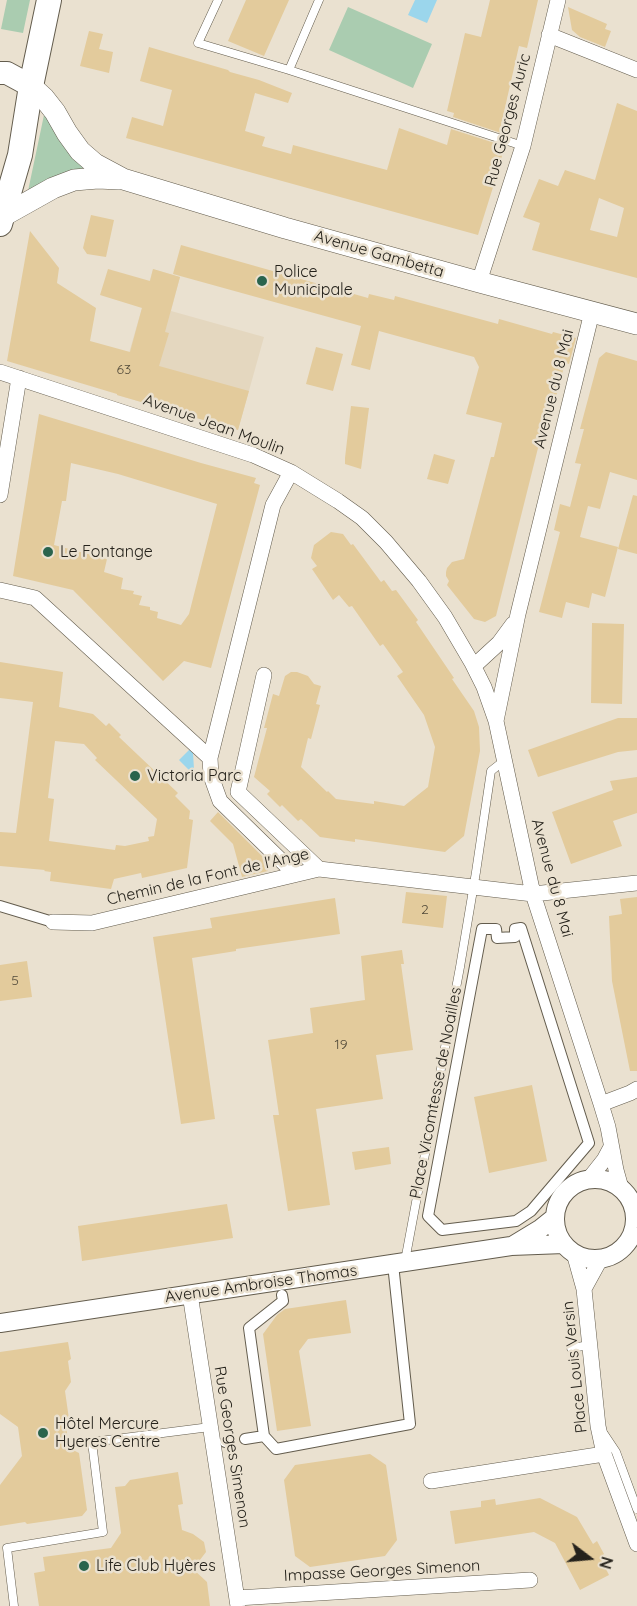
<!DOCTYPE html>
<html>
<head>
<meta charset="utf-8">
<style>
  body { margin:0 }
  #map { position:relative; width:637px; height:1606px; overflow:hidden; background:#eae1d0; font-family:Quicksand,sans-serif }
  canvas { display:block }
  .north { position:absolute; left:559px; top:1528px; width:60px; height:60px; -webkit-text-stroke:4px #eae1d0; paint-order:stroke; rotate:106deg; font-size:16px; font-weight:700; line-height:24px; text-align:center; color:#25221b }
  .north::after { content:''; display:block; margin:auto; width:21px; height:27px; background:#25221b; clip-path:polygon(50% 0,100% 100%,50% 72%,0 100%) }
</style>
</head>
<body>
<div id="map">
<canvas width="637" height="1606"></canvas>
<div class="north">N</div>
</div>
<script>
const context = document.querySelector('canvas').getContext('2d');
context.lineJoin = 'round';
function fill(path, color) {
  context.fillStyle = color;
  context.fill(path, 'evenodd');
}
function toPath(rows) {
  const path = new Path2D();
  for (const r of rows) {
    if (r.length === 3) {
      path.moveTo(r[0] + r[2], r[1]);
      path.arc(r[0], r[1], r[2], 0, 2 * Math.PI);
      continue;
    }
    path.moveTo(r[0], r[1]);
    for (let i = 2; i < r.length; i += 2) path.lineTo(r[i], r[i + 1]);
  }
  return path;
}
function strokePath(path, color, width, dash) {
  context.strokeStyle = color;
  context.lineWidth = width;
  context.lineCap = dash ? 'butt' : 'round';
  context.setLineDash(dash || []);
  context.stroke(path);
}
function drawText(font, color, halo, rows, align = 'center') {
  context.font = font + ' Quicksand,sans-serif';
  context.lineWidth = 5;
  context.setLineDash([]);
  context.textBaseline = 'middle';
  context.strokeStyle = halo;
  context.fillStyle = color;
  for (const [text, x, y, turn = 0] of rows) {
    context.save();
    context.translate(x, y);
    context.rotate((+turn || 0) * Math.PI / 180);
    context.textAlign = isNaN(turn) ? turn : align;
    if (halo) context.strokeText(text, 0, 0);
    context.fillText(text, 0, 0);
    context.restore();
  }
}
const built = toPath([
  [153,269,180,277,171,311,264,337,238,430,117,395]
]);
const green = toPath([
  [7,0,30,0,23,33,1,29],
  [348,7,432,44,413,88,329,50],
  [44,115,46,115,57,136,67,151,91,168,28,191]
]);
const water = toPath([
  [415,0,437,0,427,23,408,15],
  [190,749,193,753,194,769,191,772,179,760]
]);
const building = toPath([
  [246,0,289,0,264,56,228,41],
  [490,0,538,0,527,48,519,46,501,125,509,127,507,135,453,117,454,113,447,111,465,33,481,37],
  [568,7,607,24,605,29,611,31,605,47,580,37,572,30],
  [89,31,103,34,99,49,113,52,109,73,80,66],
  [149,47,228,70,230,72,259,80,292,93,288,103,255,93,245,131,265,137,262,146,291,154,293,145,387,170,399,128,447,145,451,129,504,146,500,165,478,235,126,138,132,117,163,126,172,90,140,81],
  [617,103,637,111,637,278,532,250,540,223,523,217,539,179,558,186,565,170,595,180],
  [599,198,624,208,617,237,590,230],
  [91,215,114,220,106,257,87,254,83,248],
  [30,231,59,268,57,283,96,308,90,341,130,352,142,308,100,295,108,269,150,281,153,269,180,277,165,332,169,333,159,366,249,391,238,430,117,395,117,394,7,361],
  [181,245,368,298,369,294,394,300,395,296,498,324,499,319,552,334,553,332,576,338,569,364,565,363,542,449,538,448,496,616,485,622,474,619,447,585,449,581,446,576,446,572,447,568,452,562,464,559,491,457,494,457,502,423,466,414,479,367,474,357,379,331,370,370,351,365,361,326,173,274],
  [316,347,343,354,333,391,306,384],
  [606,352,637,361,637,480,610,472,600,509,588,506,580,537,618,547,605,597,592,593,589,608,566,602,562,618,539,612,560,532,554,530,560,504,570,507,581,464,575,463,584,429,580,429,599,358],
  [351,406,369,408,361,469,345,464,345,458],
  [39,414,201,463,256,478,254,483,260,485,211,668,184,661,163,681,73,590,13,576],
  [71,463,118,474,217,504,189,614,181,625,157,618,158,612,150,610,150,607,139,605,142,596,133,594,134,591,121,589,123,578,104,572,107,559,54,545,62,501,66,501],
  [434,454,455,460,448,484,427,479],
  [633,495,637,496,637,554,618,549],
  [331,532,343,534,351,545,353,544,381,582,384,580,392,591,396,590,418,620,416,622,454,678,452,679,474,711,479,727,480,751,464,836,445,852,355,839,355,842,320,837,301,819,298,821,282,805,280,807,267,794,270,791,254,777,267,728,264,728,273,694,279,696,285,676,291,672,297,672,308,676,314,684,321,686,316,704,320,705,311,739,308,738,301,767,327,792,328,791,336,799,374,804,374,801,404,806,428,787,435,747,424,715,397,676,403,672,383,644,380,646,352,606,349,607,339,595,333,600,312,569,317,566,311,558,314,545],
  [592,623,624,624,622,704,591,703],
  [0,662,63,672,59,707,93,714,106,726,109,723,121,735,119,737,178,793,175,796,190,811,189,819,193,820,187,868,142,878,141,873,114,879,111,889,50,881,51,872,44,871,45,870,0,866,0,832,16,833,33,702,0,698],
  [55,741,84,744,97,758,95,760,157,819,154,836,148,837,149,841,125,846,116,845,115,850,49,841,54,799,48,798],
  [618,718,637,718,637,750,618,752,538,777,528,750],
  [637,777,637,813,613,821,622,846,571,864,552,812,613,790,610,781],
  [218,812,264,858,268,871,242,877,233,844,210,821],
  [406,892,447,896,443,928,402,923],
  [637,897,637,1071,630,1071,612,981,609,916,622,914,620,899],
  [335,898,340,934,236,949,236,951,192,958,215,1119,181,1124,153,937,212,928,210,918],
  [402,950,404,964,401,964,413,1050,376,1055,383,1099,316,1109,330,1205,288,1211,273,1115,279,1115,268,1040,313,1033,310,1008,365,1000,361,956],
  [27,961,32,997,0,1001,0,965],
  [532,1085,547,1161,489,1173,474,1097],
  [389,1147,391,1164,355,1170,352,1152],
  [227,1204,233,1238,82,1261,78,1226],
  [346,1300,351,1333,308,1339,299,1351,311,1426,277,1431,263,1334,277,1315,285,1309],
  [68,1342,71,1359,68,1361,71,1382,65,1391,69,1419,65,1419,69,1448,79,1453,87,1510,82,1516,27,1524,25,1522,0,1526,0,1485,22,1456,18,1427,0,1414,0,1352],
  [370,1454,386,1465,397,1540,385,1556,310,1567,295,1556,284,1480,295,1465],
  [178,1472,183,1504,178,1505,182,1530,193,1534,204,1542,206,1552,193,1569,207,1582,210,1606,39,1606,34,1573,45,1571,43,1557,111,1548,121,1533,115,1487,125,1486,130,1480],
  [540,1498,577,1517,593,1544,597,1541,604,1554,600,1557,609,1575,580,1590,555,1543,534,1532,455,1544,450,1511,481,1507,481,1501,495,1499,496,1505]
]);
const service = toPath([
  [218,0,198,43,289,70],
  [319,0,289,70,523,146],
  [405,1261,460,967,476,872,491,771,505,760],
  [571,1348,590,1345],
  [604,1434,616,1452,637,1509],
  [14,1606,7,1548,103,1532,92,1442,210,1427]
]);
const pedestrian = toPath([
  [0,906,53,922],
  [521,928,589,1143,531,1211,516,1221,442,1230,428,1216,482,929,496,929,497,938,515,937,515,929,521,928],
  [264,1436,276,1449,410,1424,393,1264],
  [245,1439,264,1436,249,1328,283,1301,282,1295],
  [225,1442,229,1442]
]);
const minor = toPath([
  [549,35,637,70],
  [479,282,523,146,558,0],
  [592,312,518,614,496,721,533,894,601,1104,608,1127,616,1170,621,1188],
  [0,372,253,455,291,472,338,501,362,518,386,542,419,581,445,617,472,663,484,687,496,721],
  [0,495,19,378],
  [0,590,35,598,210,758,273,505,291,472],
  [474,666,499,643,513,624],
  [264,675,238,792,319,869],
  [210,758,211,776,220,801,295,874],
  [53,922,92,923,319,869,533,894,637,883],
  [601,1104,630,1093,637,1089],
  [589,1179,604,1160,611,1147],
  [574,1253,584,1289,598,1426,604,1454,637,1544],
  [584,1289,601,1258],
  [190,1294,238,1606],
  [431,1481,604,1454],
  [237,1598,530,1580]
]);
const tertiary = toPath([
  [595,1219,40],
  [512,1246,540,1229,555,1217],
  [0,1323,511,1246,564,1244]
]);
const secondary = toPath([
  [31,86,44,98,55,112,67,133,80,151,95,164,123,179,285,228,479,282,637,324],
  [3,216,53,188,74,180,98,178,119,179]
]);
const primary = toPath([
  [0,73,7,73,31,86]
]);
const trunk = toPath([
  [0,224,20,155,31,86,49,0]
]);
const markers = [
  [262,281,6,"#2a644d"],
  [48,552,6,"#2a644d"],
  [135,776,6,"#2a644d"],
  [43,1433,6,"#2a644d"],
  [84,1566,6,"#2a644d"]
];
const numberNames = [
  ["63",124,370],
  ["2",425,910],
  ["5",15,981],
  ["19",341,1045]
];
const streetNames = [
  ["Rue Georges Auric",508,120,-75],
  ["Avenue Gambetta",379,254,16],
  ["Avenue du 8 Mai",554,389,-76],
  ["Avenue Jean Moulin",214,425,20],
  ["Chemin de la Font de l'Ange",208,877,-13],
  ["Avenue du 8 Mai",552,878,75],
  ["Place Vicomtesse de Noailles",436,1093,-79],
  ["Avenue Ambroise Thomas",261,1284,-8],
  ["Place Louis Versin",575,1367,-96],
  ["Rue Georges Simenon",232,1447,81],
  ["Impasse Georges Simenon",382,1571,-3]
];
const poiNames = [
  ["Police",274,272],
  ["Municipale",274,290],
  ["Le Fontange",60,552],
  ["Victoria Parc",147,776],
  ["Hôtel Mercure",55,1424],
  ["Hyeres Centre",55,1442],
  ["Life Club Hyères",96,1566]
];
fill(built, '#e4d7bf');
fill(green, '#aaccb0');
fill(water, '#9bd6ec');
fill(building, '#e3cb9c');
strokePath(service, '#635c4d', 9);
strokePath(pedestrian, '#635c4d', 12);
strokePath(minor, '#635c4d', 16);
strokePath(tertiary, '#635c4d', 20);
strokePath(secondary, '#635c4d', 22);
strokePath(primary, '#635c4d', 24);
strokePath(trunk, '#635c4d', 26);
strokePath(service, '#fff', 8);
strokePath(pedestrian, '#fff', 10);
strokePath(minor, '#fff', 15);
strokePath(tertiary, '#fff', 18);
strokePath(secondary, '#fff', 21);
strokePath(primary, '#fff', 22);
strokePath(trunk, '#fff', 24);
for (const [x, y, r, color] of markers) {
  const dot = new Path2D();
  dot.arc(x, y, r, 0, 2 * Math.PI);
  context.fillStyle = color;
  context.fill(dot);
  strokePath(dot, '#eae1d0', 2);
}
drawText('14px', '#544c3b', null, numberNames);
drawText('16px', '#25221b', '#eae1d0', streetNames);
drawText('16px', '#25221b', '#eae1d0', poiNames, 'left');
</script>
</body>
</html>
